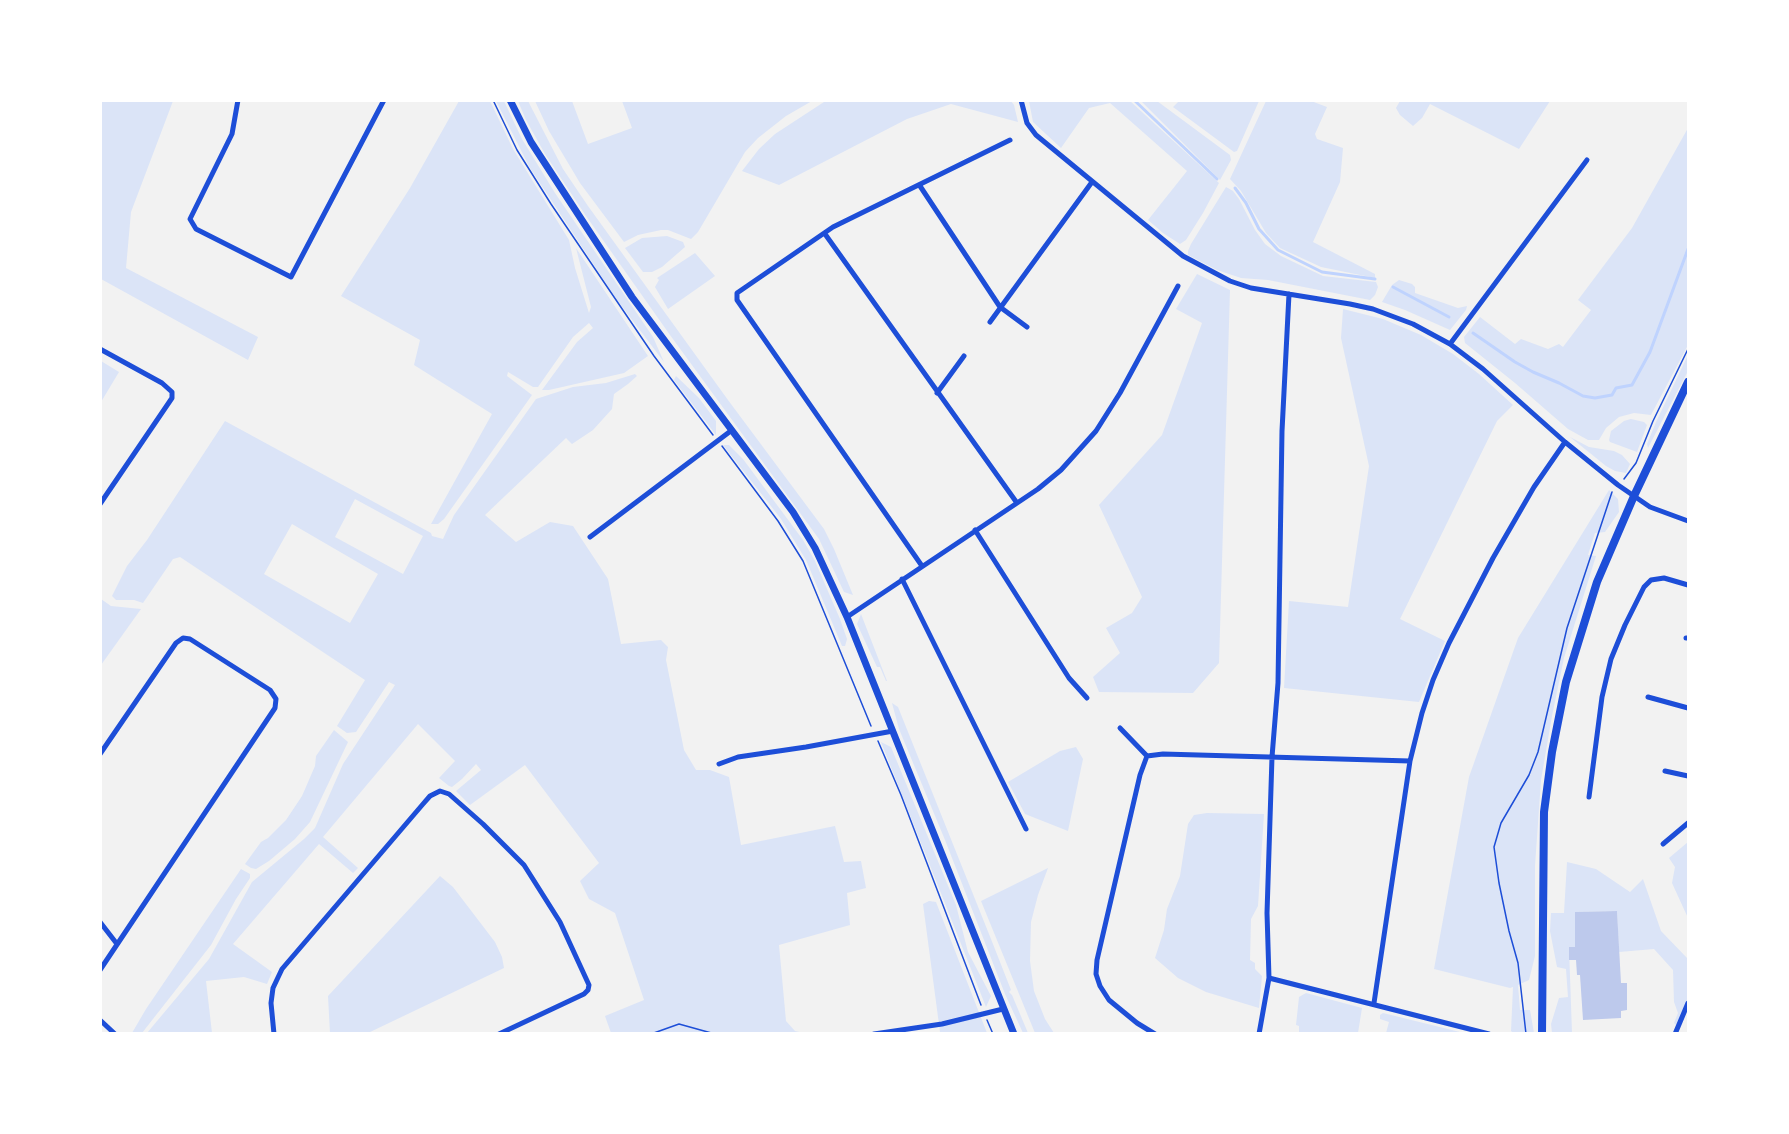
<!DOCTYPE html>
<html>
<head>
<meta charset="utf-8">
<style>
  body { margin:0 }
  #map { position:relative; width:1789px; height:1134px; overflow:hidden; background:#f2f2f2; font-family:Signika,sans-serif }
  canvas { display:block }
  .frame { position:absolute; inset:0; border:102px solid #fff; pointer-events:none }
</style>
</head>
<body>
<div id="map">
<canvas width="1789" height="1134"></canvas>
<div class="frame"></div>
</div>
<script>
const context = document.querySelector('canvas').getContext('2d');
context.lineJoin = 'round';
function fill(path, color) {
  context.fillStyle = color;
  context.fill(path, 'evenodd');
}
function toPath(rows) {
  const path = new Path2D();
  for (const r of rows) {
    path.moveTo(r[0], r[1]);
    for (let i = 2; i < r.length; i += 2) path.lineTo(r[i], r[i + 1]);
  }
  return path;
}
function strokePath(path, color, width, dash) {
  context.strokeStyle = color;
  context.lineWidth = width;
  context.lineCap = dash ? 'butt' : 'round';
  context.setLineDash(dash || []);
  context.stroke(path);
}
const green = toPath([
  [827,100,1011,101,1014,105,1018,122,951,104,907,119,779,185,742,171,759,149,775,134],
  [100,101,173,101,131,212,126,268,258,337,248,360,101,279],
  [459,101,490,101,513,149,569,240,575,268,589,313,591,307,576,248,648,356,624,373,549,390,542,390,577,342,593,328,589,323,573,337,538,387,533,387,508,372,507,376,532,395,444,519,438,524,431,524,492,414,414,365,420,340,341,296,410,188],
  [496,101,504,101,522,139,555,193,653,337,664,362,617,300,530,168],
  [518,101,528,101,563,169,588,206,728,400,824,529,834,549,853,595,844,592,819,539,670,335,586,216,545,154,526,120],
  [535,101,572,101,588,144,632,128,622,101,812,101,786,116,758,138,745,152,698,232,691,239,668,230,661,230,638,235,624,242,580,183,549,131],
  [1029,101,1130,101,1219,183,1203,213,1186,240,1180,244,1163,233,1148,220,1187,171,1110,103,1089,108,1061,148,1033,122],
  [1141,101,1157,101,1230,155,1231,160,1220,180],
  [1179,101,1179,100,1259,101,1237,151,1234,152,1173,107],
  [1266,101,1311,101,1327,107,1315,134,1317,139,1343,148,1340,182,1313,242,1375,274,1375,278,1321,267,1280,248,1266,233,1241,191,1230,179],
  [1400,101,1400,100,1550,101,1519,149,1430,104,1422,118,1413,126,1400,115,1396,108],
  [1688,128,1688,345,1651,415,1634,413,1619,417,1606,428,1599,440,1588,440,1568,429,1515,383,1465,343,1464,337,1480,317,1515,344,1521,339,1548,349,1559,344,1563,347,1591,310,1578,300,1632,228],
  [1226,187,1233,191,1239,199,1255,230,1265,244,1281,256,1323,276,1376,282,1378,287,1375,295,1370,300,1268,280,1241,278,1217,270,1188,255,1188,251,1191,244],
  [667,236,683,242,685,247,662,267,652,272,643,272,625,248,642,238],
  [695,253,715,276,668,309,655,287,659,280,657,278],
  [1197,274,1230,290,1219,663,1193,693,1099,692,1093,677,1120,653,1106,628,1132,613,1142,597,1099,505,1162,435,1202,323,1176,309],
  [1399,280,1412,284,1415,287,1415,293,1458,308,1467,306,1466,310,1450,330,1405,310,1382,302,1392,285],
  [1343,309,1383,319,1421,335,1453,354,1479,374,1513,405,1497,421,1400,619,1445,641,1419,702,1284,688,1289,601,1348,607,1369,466,1341,338],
  [1688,355,1688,371,1648,448,1647,444,1656,422],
  [101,361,119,372,101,402],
  [635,374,637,376,628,384,614,394,612,409,593,430,572,444,566,438,485,515,516,542,550,522,573,526,608,579,621,644,661,640,668,647,666,660,684,750,696,770,710,770,729,777,741,845,835,826,844,862,861,861,866,888,847,893,850,925,779,945,786,1021,795,1031,804,1033,611,1033,605,1016,644,1000,615,913,589,899,580,881,599,863,525,765,470,805,456,791,481,770,476,764,462,779,452,787,449,786,439,778,455,761,418,724,323,837,358,868,353,873,319,844,233,944,272,972,267,984,244,977,206,981,212,1033,147,1033,209,959,252,882,304,839,315,828,343,764,395,685,389,682,356,732,347,733,337,726,365,680,180,557,173,559,143,603,134,600,116,600,112,596,127,566,147,540,225,421,431,533,432,536,443,539,454,515,536,399,573,387,606,383],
  [355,499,423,536,403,574,335,537],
  [292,524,378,574,350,623,264,574],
  [676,376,699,398,716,421,716,435,674,380],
  [1631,419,1644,422,1647,425,1637,452,1610,442,1609,440,1611,431,1624,421],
  [1570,437,1589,447,1614,451,1622,455,1630,464,1626,473,1615,471,1606,466],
  [729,445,743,459,803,540,815,561,840,619,847,639,845,646,842,646,806,560,781,519,723,445],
  [1609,490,1618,499,1619,512,1605,532,1595,533,1588,555,1596,556,1564,658,1552,716,1541,780,1535,866,1535,956,1529,980,1518,985,1520,1010,1530,1010,1534,1033,1513,1033,1511,1031,1513,987,1510,988,1434,969,1469,777,1518,638],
  [101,599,111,606,141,609,101,665],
  [861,614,887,681,886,681,880,667,877,667,857,624],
  [892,703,898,707,991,939,1011,990,1009,992,1012,995,1028,1033,1023,1033,1005,994,945,840,899,729],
  [334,730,348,742,310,822,295,839,269,861,256,869,251,868,245,864,261,842,268,838,286,820,302,796,315,766,316,756],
  [881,742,891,747,956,905,968,952,991,996,986,1007],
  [1076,747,1083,759,1068,831,1025,814,1008,782,1060,751],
  [1207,813,1264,814,1258,906,1251,919,1250,960,1255,963,1255,969,1262,976,1259,1008,1206,992,1178,978,1155,958,1164,930,1167,909,1180,876,1188,824,1194,815],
  [1688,842,1688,918,1672,883,1675,867,1669,858],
  [1567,862,1596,869,1630,892,1643,879,1661,931,1688,959,1688,999,1676,1025,1674,1023,1678,1013,1674,1002,1673,970,1654,949,1619,952,1617,911,1576,912,1575,947,1569,948,1572,1033,1552,1033,1551,1024,1559,998,1568,997,1566,969,1557,967,1550,931,1551,913,1564,913],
  [1048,868,1038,895,1031,922,1030,961,1034,991,1045,1019,1054,1033,1035,1033,981,901],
  [241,869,250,874,250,878,236,899,211,945,142,1033,132,1033,146,1009],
  [440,876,453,887,495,942,502,957,504,968,368,1033,330,1033,328,996],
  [929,901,936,902,987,1033,932,1033,940,1032,923,904],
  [1306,993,1362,1008,1358,1033,1299,1033,1299,1026,1296,1025,1299,997],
  [1383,1013,1464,1033,1386,1033,1389,1022,1380,1019,1380,1015]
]);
const stream = toPath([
  [1134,100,1217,179],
  [1235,188,1246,203,1259,229,1278,250,1322,272,1375,279],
  [1393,287,1449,317],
  [1473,333,1515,362,1533,372,1559,383,1583,396,1595,398,1612,395,1616,388,1632,385,1650,352,1688,249]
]);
const building = toPath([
  [1617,911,1621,983,1627,983,1627,1010,1621,1011,1621,1018,1583,1020,1580,975,1577,975,1576,960,1569,960,1569,947,1575,947,1575,912]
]);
const path = toPath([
  [493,100,517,150,551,204,654,356,713,435],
  [722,446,778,521,803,561,871,726],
  [1624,479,1636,463,1653,421,1688,349],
  [878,741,901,795,981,1005],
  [987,1020,993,1034],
  [651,1034,679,1024,715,1034],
  [1526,1034,1518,963,1509,931,1499,883,1494,847,1501,823,1529,775,1538,752,1567,628,1612,492]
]);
const minor = toPath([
  [238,100,232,134,190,219,196,229,291,277,384,100],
  [1021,100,1027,123,1036,135,1183,256,1230,281,1251,288,1350,304,1373,309,1413,324,1450,344,1483,369,1565,442,1618,485,1650,507,1688,521],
  [920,186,1000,307,1027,327],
  [825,234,1017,503],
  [990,322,1092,182],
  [1450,344,1587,160],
  [100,349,162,383,172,392,172,398,100,504],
  [937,393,964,356],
  [975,530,1069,678,1087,698],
  [590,537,732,430],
  [922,566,737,300,737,293,833,227,1010,140],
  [902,579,1026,829],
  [847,617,1038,489,1061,470,1096,431,1120,393,1178,286],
  [1686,638,1688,638],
  [1648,697,1688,708],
  [1120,728,1147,756],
  [100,754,176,643,183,638,190,639,270,690,276,699,275,708,100,970],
  [1147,756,1140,775,1097,960,1096,974,1100,986,1109,1000,1137,1023,1155,1034],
  [1147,756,1163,754,1410,761],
  [719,764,738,757,806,747,893,731],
  [1665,771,1688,776],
  [1589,797,1602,697,1611,659,1625,625,1644,587,1651,580,1664,578,1688,585],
  [1663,844,1688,823],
  [100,922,117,944],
  [1269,978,1489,1034],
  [1374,1003,1410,761,1422,713,1433,680,1449,643,1493,558,1534,487,1565,442],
  [100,1020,115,1034],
  [274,1034,271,1003,273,988,282,969,423,804,430,796,440,791,449,794,483,824,524,865,560,922,589,985,588,990,584,994,499,1034],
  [874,1034,942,1024,1003,1009],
  [1259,1034,1269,978,1267,913,1272,757,1278,683,1282,431,1289,294],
  [1675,1034,1688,1003]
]);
const tertiary = toPath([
  [510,100,531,142,632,297,793,512,815,548,847,617,1014,1034]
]);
const secondary = toPath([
  [1542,1034,1544,812,1552,752,1566,682,1597,582,1634,496,1688,382]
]);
fill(green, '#dbe4f7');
strokePath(stream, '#bfd3fe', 3);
fill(building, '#bdc9ec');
strokePath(path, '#1d4ed8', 1.5);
strokePath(minor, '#1d4ed8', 5);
strokePath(tertiary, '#1d4ed8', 7);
strokePath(secondary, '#1d4ed8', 8);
</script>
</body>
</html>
